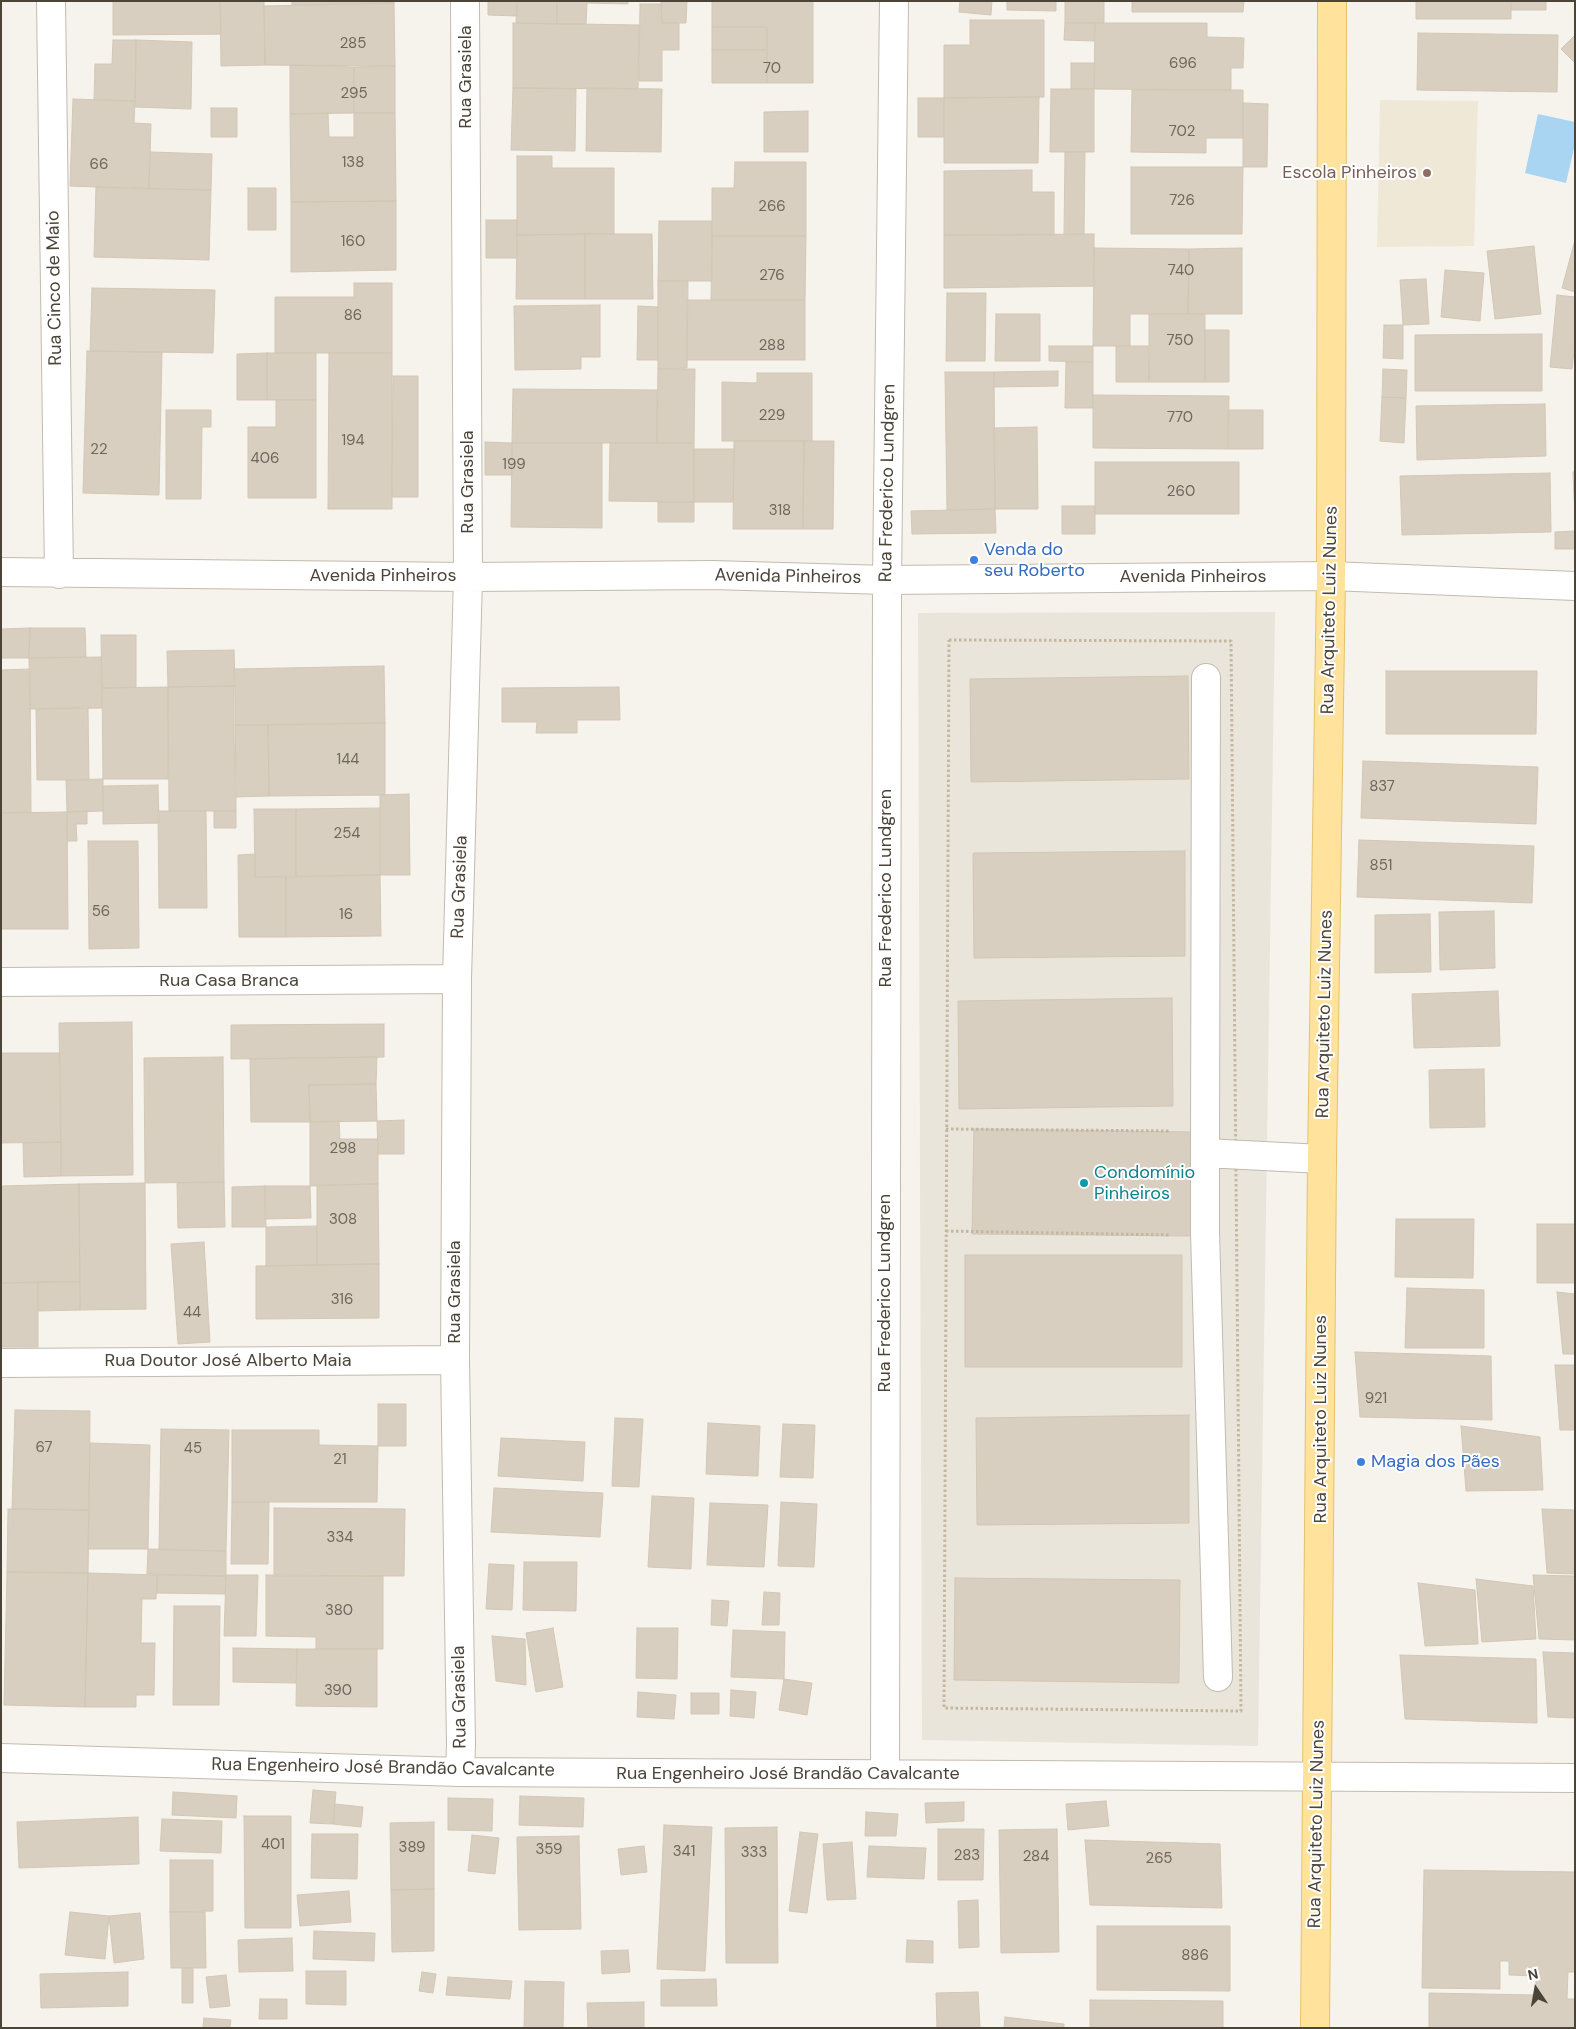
<!DOCTYPE html>
<html>
<head>
<meta charset="utf-8">
<style>
  body { margin:0 }
  #map { position:relative; width:1576px; height:2029px; overflow:hidden; background:#f6f3ec; font-family:"DM Sans",sans-serif }
  canvas { display:block }
  .frame { position:absolute; inset:0; border:2px solid #4b4439; pointer-events:none }
  .north { position:absolute; left:1511px; top:1964px; width:50px; height:50px; -webkit-text-stroke:4px #fff; paint-order:stroke; rotate:348deg; font-size:14px; font-weight:700; line-height:20px; text-align:center; color:#4b4439 }
  .north::after { content:''; display:block; margin:auto; width:18px; height:22px; background:#4b4439; clip-path:polygon(50% 0,100% 100%,50% 72%,0 100%) }
</style>
</head>
<body>
<div id="map">
<canvas width="1576" height="2029"></canvas>
<div class="frame"></div>
<div class="north">N</div>
</div>
<script>
const context = document.querySelector('canvas').getContext('2d');
context.lineJoin = 'round';
function fill(path, color) {
  context.fillStyle = color;
  context.fill(path, 'evenodd');
}
function toPath(rows) {
  const path = new Path2D();
  for (const r of rows) {
    path.moveTo(r[0], r[1]);
    for (let i = 2; i < r.length; i += 2) path.lineTo(r[i], r[i + 1]);
  }
  return path;
}
function strokePath(path, color, width, dash) {
  context.strokeStyle = color;
  context.lineWidth = width;
  context.lineCap = dash ? 'butt' : 'round';
  context.setLineDash(dash || []);
  context.stroke(path);
}
function drawText(font, color, halo, rows, align = 'center') {
  context.font = font + ' "DM Sans",sans-serif';
  context.lineWidth = 4;
  context.setLineDash([]);
  context.textBaseline = 'middle';
  context.strokeStyle = halo;
  context.fillStyle = color;
  for (const [text, x, y, turn = 0] of rows) {
    context.save();
    context.translate(x, y);
    context.rotate((+turn || 0) * Math.PI / 180);
    context.textAlign = isNaN(turn) ? turn : align;
    if (halo) context.strokeText(text, 0, 0);
    context.fillText(text, 0, 0);
    context.restore();
  }
}
const residential = toPath([
  [1275,612,1258,1746,922,1740,918,613]
]);
const education = toPath([
  [1380,100,1478,101,1474,246,1377,247]
]);
const water = toPath([
  [1538,114,1575,122,1575,144,1566,183,1525,173]
]);
const building = toPath([
  [113,1,220,1,221,34,113,35,113,1],
  [220,1,264,1,265,65,221,66,220,1],
  [292,1,394,1,394,3,292,5,292,1],
  [488,1,517,1,517,16,488,15,488,1],
  [517,1,557,1,557,24,516,23,517,1],
  [557,1,628,1,628,4,587,3,586,24,557,24,557,1],
  [661,1,687,1,686,23,662,23,661,1],
  [712,1,813,1,813,83,767,83,767,27,712,27,712,1],
  [960,1,992,1,991,15,959,12,960,1],
  [1007,1,1056,1,1056,11,1007,10,1007,1],
  [1065,1,1104,1,1104,23,1065,23,1065,1],
  [1132,1,1244,1,1243,12,1132,12,1132,1],
  [1416,1,1511,1,1511,19,1416,19,1416,1],
  [1511,1,1546,1,1546,10,1511,10,1511,1],
  [394,3,395,66,265,65,264,6,394,3],
  [640,4,661,4,662,23,679,23,679,50,662,50,662,81,639,81,640,4],
  [970,20,1044,20,1044,97,944,98,944,45,970,45,970,20],
  [513,23,639,25,638,89,513,88,513,23],
  [1065,23,1095,23,1094,41,1064,40,1065,23],
  [1095,23,1207,23,1207,37,1244,38,1243,68,1231,68,1231,90,1094,89,1095,23],
  [712,27,767,27,767,50,712,50,712,27],
  [1418,33,1558,35,1557,92,1417,90,1418,33],
  [1575,35,1575,63,1561,49,1575,35],
  [113,40,136,40,135,101,94,100,95,64,112,64,113,40],
  [136,40,192,42,191,109,135,107,136,40],
  [712,50,767,50,767,83,712,83,712,50],
  [1071,63,1095,63,1094,89,1071,89,1071,63],
  [290,65,354,67,354,113,290,114,290,65],
  [395,66,395,113,354,113,354,67,395,66],
  [513,88,576,89,575,151,511,150,513,88],
  [587,88,662,89,661,152,586,151,587,88],
  [1051,89,1094,89,1094,152,1050,152,1051,89],
  [1132,90,1243,90,1243,138,1206,138,1206,153,1131,152,1132,90],
  [1039,97,1038,163,944,163,944,98,1039,97],
  [918,98,944,98,944,137,918,137,918,98],
  [73,99,135,101,134,123,151,124,149,189,70,186,73,99],
  [1243,103,1268,104,1267,167,1243,167,1243,103],
  [211,108,237,108,237,137,211,137,211,108],
  [808,111,808,152,764,152,764,112,808,111],
  [328,113,329,137,354,137,354,113,395,113,396,201,291,202,290,114,328,113],
  [150,152,212,154,211,190,149,189,150,152],
  [1065,152,1085,152,1084,234,1064,235,1065,152],
  [517,156,552,156,552,168,614,168,614,234,517,235,517,156],
  [735,162,806,162,806,236,712,236,712,188,734,188,735,162],
  [1131,167,1243,167,1242,234,1131,234,1131,167],
  [1032,170,1032,192,1054,192,1054,235,944,235,944,171,1032,170],
  [96,187,211,190,209,260,94,257,96,187],
  [248,188,276,188,276,230,248,230,248,188],
  [396,201,396,270,291,272,291,202,396,201],
  [486,220,517,220,517,258,486,258,486,220],
  [659,221,712,221,712,281,658,281,659,221],
  [585,234,652,234,653,299,585,299,585,234],
  [585,234,585,299,516,299,517,235,585,234],
  [1094,234,1094,286,944,288,944,235,1094,234],
  [712,236,806,236,805,300,711,300,712,236],
  [1575,240,1575,292,1562,288,1575,240],
  [1534,246,1541,314,1495,319,1487,251,1534,246],
  [1094,248,1189,249,1188,314,1130,314,1130,346,1093,346,1094,248],
  [1242,248,1242,314,1188,314,1189,249,1242,248],
  [1445,270,1484,273,1480,321,1441,317,1445,270],
  [1426,279,1429,324,1403,325,1400,280,1426,279],
  [658,281,688,281,687,368,658,369,658,281],
  [354,283,392,283,392,353,275,353,275,297,354,297,354,283],
  [92,288,215,290,213,353,90,351,92,288],
  [947,293,986,293,985,361,946,361,947,293],
  [1557,295,1575,297,1575,343,1572,369,1550,367,1557,295],
  [687,300,805,300,805,360,687,360,687,300],
  [600,305,600,357,581,357,581,369,515,370,514,306,600,305],
  [638,306,658,307,658,360,637,360,638,306],
  [996,314,1040,314,1040,361,995,361,996,314],
  [1149,314,1205,314,1205,382,1149,382,1149,314],
  [1384,325,1403,325,1403,359,1383,358,1384,325],
  [1205,330,1229,330,1229,382,1205,382,1205,330],
  [1542,334,1542,391,1415,391,1415,335,1542,334],
  [1049,346,1093,346,1093,362,1049,361,1049,346],
  [1116,346,1150,346,1149,382,1116,382,1116,346],
  [87,351,162,352,159,495,83,493,87,351],
  [267,353,316,353,316,400,267,400,267,353],
  [267,353,267,400,237,400,237,354,267,353],
  [329,353,392,353,392,509,328,509,329,353],
  [1066,362,1093,362,1093,408,1065,408,1066,362],
  [658,369,695,369,694,443,657,443,658,369],
  [1383,369,1407,370,1406,398,1382,397,1383,369],
  [1058,371,1058,386,994,387,994,372,1058,371],
  [945,372,994,372,995,509,947,510,945,372],
  [757,373,812,373,812,441,722,441,722,382,757,383,757,373],
  [393,376,418,376,418,497,392,497,393,376],
  [513,389,657,390,657,443,512,443,513,389],
  [1093,395,1229,396,1228,449,1093,448,1093,395],
  [1382,397,1406,398,1404,443,1380,441,1382,397],
  [276,400,316,400,316,498,248,498,248,427,276,427,276,400],
  [1545,404,1546,456,1417,460,1416,406,1545,404],
  [166,410,211,410,211,427,202,427,201,499,166,499,166,410],
  [1228,410,1263,410,1263,449,1228,449,1228,410],
  [1037,427,1038,509,995,509,994,428,1037,427],
  [734,441,804,441,803,529,733,529,734,441],
  [804,441,834,441,833,529,803,529,804,441],
  [485,442,512,443,512,475,485,475,485,442],
  [512,443,602,443,602,528,511,527,512,443],
  [610,443,694,443,694,502,609,501,610,443],
  [694,449,734,449,733,502,694,502,694,449],
  [1095,462,1239,462,1239,514,1095,514,1095,462],
  [1575,471,1575,519,1573,472,1575,471],
  [1550,473,1551,532,1402,535,1400,476,1550,473],
  [658,502,694,502,694,522,658,522,658,502],
  [1062,506,1095,506,1095,534,1062,534,1062,506],
  [995,509,996,533,912,534,911,511,995,509],
  [1575,531,1575,549,1555,549,1555,532,1575,531],
  [30,628,29,658,1,658,1,629,30,628],
  [30,628,85,628,86,657,29,658,30,628],
  [101,635,136,635,136,687,102,688,101,635],
  [234,650,235,686,168,687,167,651,234,650],
  [101,657,102,708,30,709,29,658,101,657],
  [384,666,385,723,234,725,234,669,384,666],
  [30,669,31,812,1,813,1,670,30,669],
  [1386,671,1537,671,1536,734,1386,734,1386,671],
  [1188,676,1189,779,971,782,970,679,1188,676],
  [235,686,236,811,169,811,168,687,235,686],
  [168,687,168,779,103,779,102,688,168,687],
  [619,687,620,720,577,720,577,733,536,733,537,722,502,722,502,688,619,687],
  [88,707,89,780,37,780,36,709,88,707],
  [385,723,385,795,269,796,268,725,385,723],
  [234,725,268,725,269,796,235,797,234,725],
  [1363,761,1538,767,1536,824,1361,818,1363,761],
  [103,779,103,811,67,812,66,780,103,779],
  [158,785,159,823,103,824,103,786,158,785],
  [409,794,410,875,380,875,380,795,409,794],
  [380,808,380,875,296,876,296,809,380,808],
  [254,809,296,809,296,876,255,877,254,809],
  [87,811,87,824,76,824,77,841,67,841,67,812,87,811],
  [158,811,206,811,207,908,159,908,158,811],
  [214,811,236,811,236,828,214,828,214,811],
  [67,812,68,929,1,929,1,813,67,812],
  [1359,840,1534,846,1532,903,1357,897,1359,840],
  [88,841,138,841,139,948,89,949,88,841],
  [1185,851,1185,956,974,958,973,853,1185,851],
  [255,854,255,877,286,877,286,937,239,937,238,855,255,854],
  [380,875,381,936,286,937,286,877,380,875],
  [1494,911,1495,968,1440,970,1439,912,1494,911],
  [1430,914,1431,972,1375,973,1375,915,1430,914],
  [1498,991,1500,1046,1414,1048,1412,994,1498,991],
  [1172,998,1173,1106,959,1109,958,1001,1172,998],
  [132,1022,133,1175,61,1176,59,1023,132,1022],
  [384,1024,384,1057,231,1059,231,1025,384,1024],
  [1,1053,60,1053,61,1142,1,1143,1,1053],
  [223,1057,224,1182,145,1183,144,1058,223,1057],
  [377,1057,376,1084,309,1085,310,1122,251,1122,250,1059,377,1057],
  [1484,1069,1485,1127,1430,1128,1429,1070,1484,1069],
  [376,1084,377,1121,310,1122,309,1085,376,1084],
  [404,1120,404,1154,378,1154,377,1121,404,1120],
  [339,1121,340,1139,378,1139,378,1184,310,1186,310,1122,339,1121],
  [974,1129,1195,1132,1193,1236,972,1234,974,1129],
  [61,1142,61,1176,24,1177,23,1143,61,1142],
  [224,1182,225,1227,178,1228,177,1183,224,1182],
  [145,1183,146,1309,80,1310,79,1184,145,1183],
  [79,1184,80,1282,1,1283,1,1186,79,1184],
  [378,1184,379,1264,317,1265,317,1185,378,1184],
  [265,1186,310,1186,311,1218,265,1219,265,1186],
  [265,1186,266,1227,232,1227,232,1187,265,1186],
  [1396,1219,1474,1219,1473,1278,1395,1277,1396,1219],
  [1537,1224,1575,1224,1575,1283,1537,1283,1537,1224],
  [317,1226,317,1265,266,1266,266,1227,317,1226],
  [204,1242,210,1342,178,1344,171,1244,204,1242],
  [965,1255,1182,1255,1182,1367,965,1367,965,1255],
  [379,1264,379,1318,256,1319,256,1266,379,1264],
  [38,1282,38,1347,1,1347,1,1283,38,1282],
  [38,1282,80,1282,80,1310,38,1311,38,1282],
  [1407,1288,1484,1290,1484,1348,1405,1348,1407,1288],
  [1557,1292,1575,1294,1575,1354,1563,1354,1557,1292],
  [1355,1352,1491,1356,1492,1420,1360,1417,1355,1352],
  [1555,1365,1575,1365,1575,1430,1560,1430,1555,1365],
  [378,1404,406,1404,406,1446,378,1446,378,1404],
  [15,1410,90,1411,89,1510,12,1509,15,1410],
  [1189,1415,1189,1523,977,1525,976,1418,1189,1415],
  [615,1418,643,1419,639,1487,612,1486,615,1418],
  [708,1423,760,1426,758,1476,706,1474,708,1423],
  [783,1424,815,1425,813,1478,780,1477,783,1424],
  [1461,1426,1540,1437,1543,1490,1466,1491,1461,1426],
  [161,1429,229,1430,226,1551,159,1550,161,1429],
  [232,1430,319,1430,319,1445,378,1446,377,1502,232,1502,232,1430],
  [501,1438,585,1442,583,1481,498,1476,501,1438],
  [90,1443,150,1445,148,1549,88,1549,90,1443],
  [494,1488,603,1493,600,1537,491,1532,494,1488],
  [652,1496,694,1498,691,1569,648,1567,652,1496],
  [232,1502,269,1502,268,1564,231,1564,232,1502],
  [781,1502,817,1504,814,1567,778,1566,781,1502],
  [710,1503,768,1505,764,1567,707,1565,710,1503],
  [274,1508,405,1509,404,1576,274,1576,274,1508],
  [8,1509,89,1510,88,1573,7,1572,8,1509],
  [1542,1509,1575,1510,1575,1574,1547,1573,1542,1509],
  [148,1549,226,1551,226,1576,147,1574,148,1549],
  [524,1562,577,1562,576,1611,523,1610,524,1562],
  [489,1564,514,1565,512,1610,486,1609,489,1564],
  [7,1572,88,1573,85,1707,4,1705,7,1572],
  [88,1573,157,1575,156,1599,142,1599,141,1643,155,1643,154,1695,136,1695,136,1707,85,1707,88,1573],
  [157,1575,226,1576,225,1594,157,1593,157,1575],
  [226,1575,258,1575,256,1636,224,1636,226,1575],
  [266,1575,383,1576,383,1649,316,1649,316,1637,266,1636,266,1575],
  [1533,1575,1575,1576,1575,1640,1539,1639,1533,1575],
  [955,1578,1180,1580,1179,1683,954,1680,955,1578],
  [1476,1579,1533,1586,1536,1639,1482,1642,1476,1579],
  [1418,1583,1475,1590,1478,1644,1425,1646,1418,1583],
  [764,1592,780,1593,779,1625,762,1625,764,1592],
  [712,1600,729,1601,727,1626,711,1625,712,1600],
  [174,1606,220,1606,219,1705,173,1705,174,1606],
  [553,1628,563,1687,536,1692,526,1633,553,1628],
  [637,1628,678,1628,677,1679,636,1678,637,1628],
  [733,1630,785,1632,784,1679,731,1677,733,1630],
  [492,1636,525,1639,526,1685,496,1681,492,1636],
  [233,1648,297,1649,296,1683,233,1682,233,1648],
  [297,1649,377,1649,377,1707,296,1706,297,1649],
  [1543,1652,1575,1653,1575,1718,1548,1717,1543,1652],
  [1400,1655,1536,1659,1537,1723,1405,1719,1400,1655],
  [784,1679,812,1683,807,1715,779,1710,784,1679],
  [731,1690,756,1692,754,1718,730,1716,731,1690],
  [638,1692,676,1695,674,1719,637,1717,638,1692],
  [691,1693,719,1693,719,1714,691,1714,691,1693],
  [313,1790,336,1792,333,1824,310,1823,313,1790],
  [173,1792,237,1796,236,1818,172,1815,173,1792],
  [520,1796,584,1798,583,1827,519,1825,520,1796],
  [448,1798,493,1799,492,1831,448,1830,448,1798],
  [1106,1801,1109,1826,1068,1830,1066,1804,1106,1801],
  [964,1802,964,1821,926,1823,925,1803,964,1802],
  [335,1804,363,1807,361,1827,333,1824,335,1804],
  [866,1812,898,1814,896,1836,865,1836,866,1812],
  [244,1816,291,1816,291,1928,245,1928,244,1816],
  [138,1817,139,1864,19,1868,17,1822,138,1817],
  [162,1819,222,1821,221,1853,160,1851,162,1819],
  [434,1822,434,1889,391,1890,390,1823,434,1822],
  [664,1825,712,1827,705,1971,657,1969,664,1825],
  [777,1827,778,1963,726,1963,725,1828,777,1827],
  [938,1829,984,1829,983,1880,938,1880,938,1829],
  [1057,1829,1059,1952,1001,1953,999,1830,1057,1829],
  [800,1832,818,1834,807,1913,789,1911,800,1832],
  [312,1834,358,1834,357,1879,311,1878,312,1834],
  [472,1835,499,1838,495,1874,468,1871,472,1835],
  [579,1836,581,1929,519,1930,517,1837,579,1836],
  [1085,1840,1220,1844,1222,1908,1090,1905,1085,1840],
  [852,1842,856,1899,827,1900,823,1844,852,1842],
  [644,1846,647,1872,621,1875,618,1849,644,1846],
  [869,1846,926,1848,924,1879,867,1877,869,1846],
  [170,1860,213,1860,213,1911,170,1912,170,1860],
  [1424,1870,1575,1872,1575,1972,1568,1972,1567,1999,1575,1999,1575,2028,1429,2028,1429,1993,1536,1995,1536,1976,1509,1975,1509,1961,1500,1961,1500,1989,1422,1988,1424,1870],
  [434,1889,434,1951,392,1952,391,1890,434,1889],
  [349,1891,351,1922,300,1926,297,1895,349,1891],
  [978,1900,979,1947,959,1948,958,1901,978,1900],
  [70,1912,109,1916,105,1959,65,1955,70,1912],
  [170,1912,205,1912,206,1968,171,1968,170,1912],
  [140,1913,144,1959,114,1963,109,1916,140,1913],
  [1097,1926,1230,1926,1230,1991,1097,1990,1097,1926],
  [314,1931,375,1933,374,1961,313,1959,314,1931],
  [292,1938,293,1971,239,1972,238,1940,292,1938],
  [907,1940,933,1941,933,1963,906,1962,907,1940],
  [628,1950,630,1972,602,1974,601,1951,628,1950],
  [182,1968,193,1968,193,2003,182,2003,182,1968],
  [306,1971,346,1971,346,2005,306,2004,306,1971],
  [128,1972,128,2006,41,2008,40,1974,128,1972],
  [422,1972,436,1974,433,1993,419,1991,422,1972],
  [226,1975,230,2006,210,2008,206,1977,226,1975],
  [448,1977,512,1981,510,1999,446,1995,448,1977],
  [716,1979,717,2006,661,2006,661,1980,716,1979],
  [525,1981,564,1982,563,2028,524,2028,525,1981],
  [978,1992,980,2028,937,2028,936,1993,978,1992],
  [260,1999,287,1999,287,2019,259,2019,260,1999],
  [1090,2000,1223,2001,1223,2028,1090,2028,1090,2000],
  [644,2002,644,2028,588,2028,587,2003,644,2002],
  [1005,2017,1064,2024,1064,2028,1004,2028,1005,2017],
  [204,2018,231,2020,230,2028,203,2028,204,2018]
]);
const path = toPath([
  [949,640,1231,641,1241,1711,944,1708,949,640],
  [946,1129,1170,1131],
  [946,1231,1171,1235]
]);
const minor = toPath([
  [51,1,59,574],
  [1,572,468,577,712,575,887,580,1331,576,1575,586],
  [1206,678,1205,1153,1322,1159],
  [1,982,457,979],
  [1205,1153,1205,1232,1218,1677],
  [1,1363,455,1360],
  [1,1758,460,1772,1575,1778],
  [460,1772,461,1744,455,1360,457,979,468,577,465,1],
  [885,1774,887,580,894,1]
]);
const major = toPath([
  [1315,2028,1322,1159,1331,576,1332,1]
]);
const markers = [
  [1427,173,5,"#8d6e63"],
  [974,560,5,"#3f7fe0"],
  [1084,1183,5,"#0f9aa8"],
  [1361,1462,5,"#3f7fe0"]
];
const numberNames = [
  ["285",353,44],
  ["696",1183,64],
  ["70",772,69],
  ["295",354,94],
  ["702",1182,132],
  ["138",353,163],
  ["66",99,165],
  ["726",1182,201],
  ["266",772,207],
  ["160",353,242],
  ["740",1181,271],
  ["276",772,276],
  ["86",353,316],
  ["750",1180,341],
  ["288",772,346],
  ["229",772,416],
  ["770",1180,418],
  ["194",353,441],
  ["22",99,450],
  ["406",265,459],
  ["199",514,465],
  ["260",1181,492],
  ["318",780,511],
  ["144",348,760],
  ["837",1382,787],
  ["254",347,834],
  ["851",1381,866],
  ["56",101,912],
  ["16",346,915],
  ["298",343,1149],
  ["308",343,1220],
  ["316",342,1300],
  ["44",192,1313],
  ["921",1376,1399],
  ["67",44,1448],
  ["45",193,1449],
  ["21",340,1460],
  ["334",340,1538],
  ["380",339,1611],
  ["390",338,1691],
  ["401",273,1845],
  ["389",412,1848],
  ["359",549,1850],
  ["341",684,1852],
  ["333",754,1853],
  ["283",967,1856],
  ["284",1036,1857],
  ["265",1159,1859],
  ["886",1195,1956]
];
const streetNames = [
  ["Rua Grasiela",466,77,-90],
  ["Rua Cinco de Maio",55,288,-91],
  ["Rua Grasiela",468,482,-90],
  ["Rua Frederico Lundgren",888,483,-89],
  ["Avenida Pinheiros",383,576],
  ["Avenida Pinheiros",788,577,1],
  ["Avenida Pinheiros",1193,577],
  ["Rua Arquiteto Luiz Nunes",1330,610,-89],
  ["Rua Grasiela",460,887,-88],
  ["Rua Frederico Lundgren",886,888,-90],
  ["Rua Casa Branca",229,981],
  ["Rua Arquiteto Luiz Nunes",1325,1014,-89],
  ["Rua Grasiela",455,1292,-90],
  ["Rua Frederico Lundgren",885,1293,-90],
  ["Rua Doutor José Alberto Maia",228,1361],
  ["Rua Arquiteto Luiz Nunes",1321,1419,-90],
  ["Rua Grasiela",460,1697,-91],
  ["Rua Engenheiro José Brandão Cavalcante",383,1768,1],
  ["Rua Engenheiro José Brandão Cavalcante",788,1774],
  ["Rua Arquiteto Luiz Nunes",1317,1824,-89]
];
const educationNames = [
  ["Escola Pinheiros",1417,173]
];
const shopNames = [
  ["Venda do",984,550],
  ["seu Roberto",984,571],
  ["Magia dos Pães",1371,1462]
];
const cultureNames = [
  ["Condomínio",1094,1173],
  ["Pinheiros",1094,1194]
];
fill(residential, '#eae5da');
fill(education, '#efe8d6');
fill(water, '#a9d4f2');
fill(building, '#d8cfc1');
strokePath(building, '#d3c7b4', 1);
strokePath(minor, '#c2bbae', 30);
strokePath(major, '#e6c16a', 30);
strokePath(path, '#c4b79f', 3, [2.5, 2.5]);
strokePath(minor, '#fff', 28);
strokePath(major, '#ffe39c', 28);
for (const [x, y, r, color] of markers) {
  const dot = new Path2D();
  dot.arc(x, y, r, 0, 2 * Math.PI);
  context.fillStyle = color;
  context.fill(dot);
  strokePath(dot, '#fff', 2);
}
drawText('15px', '#6e675b', null, numberNames);
drawText('18px', '#4b4439', '#fff', streetNames);
drawText('18px', '#785e54', '#fff', educationNames, 'right');
drawText('18px', '#366cbe', '#fff', shopNames, 'left');
drawText('18px', '#0d838f', '#fff', cultureNames, 'left');
</script>
</body>
</html>
